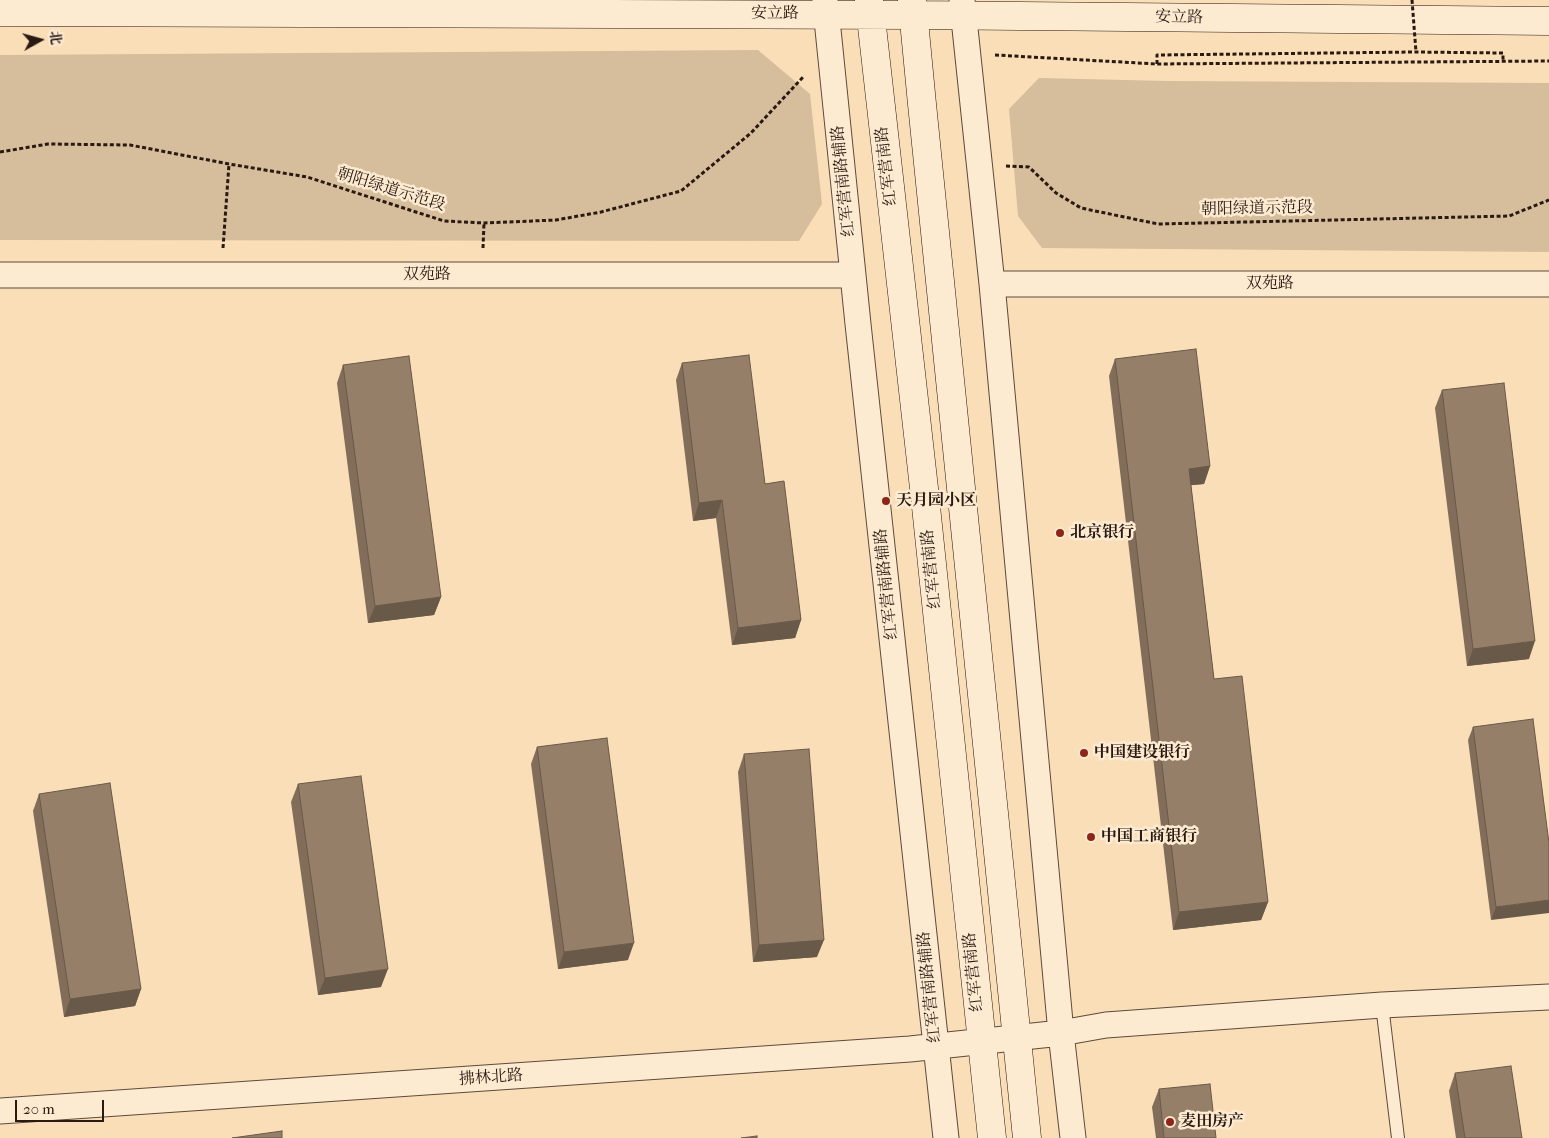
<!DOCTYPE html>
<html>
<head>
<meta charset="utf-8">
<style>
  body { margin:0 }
  #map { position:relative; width:1549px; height:1138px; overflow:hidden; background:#fadeb8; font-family:"IM FELL French Canon","Noto Serif SC",serif }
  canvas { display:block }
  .north { position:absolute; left:15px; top:15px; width:50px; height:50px; -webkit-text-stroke:4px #fcead1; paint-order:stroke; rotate:83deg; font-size:14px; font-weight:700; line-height:20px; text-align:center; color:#291911 }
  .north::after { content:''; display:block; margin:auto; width:18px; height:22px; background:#291911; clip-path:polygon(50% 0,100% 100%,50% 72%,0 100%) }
  .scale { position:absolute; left:15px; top:1100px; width:89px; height:22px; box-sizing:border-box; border:2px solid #291911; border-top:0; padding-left:6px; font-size:15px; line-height:18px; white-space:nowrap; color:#291911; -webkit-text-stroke:4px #fcead1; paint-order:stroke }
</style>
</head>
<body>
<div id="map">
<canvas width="1549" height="1138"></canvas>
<div class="north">北</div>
<div class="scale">20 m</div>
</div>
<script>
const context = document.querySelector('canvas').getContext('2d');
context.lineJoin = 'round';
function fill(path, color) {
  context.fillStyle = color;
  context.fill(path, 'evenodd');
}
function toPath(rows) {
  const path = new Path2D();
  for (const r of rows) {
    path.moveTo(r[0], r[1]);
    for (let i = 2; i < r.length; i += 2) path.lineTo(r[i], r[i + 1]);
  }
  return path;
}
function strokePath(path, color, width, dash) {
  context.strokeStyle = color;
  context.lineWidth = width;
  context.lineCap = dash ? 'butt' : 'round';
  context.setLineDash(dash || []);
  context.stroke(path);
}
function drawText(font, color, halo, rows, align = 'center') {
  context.font = font + ' "IM FELL French Canon","Noto Serif SC",serif';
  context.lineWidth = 5;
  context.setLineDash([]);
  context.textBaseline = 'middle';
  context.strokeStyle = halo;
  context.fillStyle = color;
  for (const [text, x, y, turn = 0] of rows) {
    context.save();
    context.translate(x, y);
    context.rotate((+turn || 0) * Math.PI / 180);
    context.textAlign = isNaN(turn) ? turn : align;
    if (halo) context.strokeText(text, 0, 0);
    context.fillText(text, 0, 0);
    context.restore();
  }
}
const green = toPath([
  [758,50,810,94,822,204,799,241,0,240,0,55],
  [1039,78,1168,81,1549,83,1549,252,1042,248,1018,216,1009,109]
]);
const path = toPath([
  [995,55,1157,64,1549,61],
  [1157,64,1157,55,1416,52,1503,53,1503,61],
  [0,152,48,144,130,145,229,164,307,177,444,221,484,223,556,220,601,212,681,191,751,133,804,76],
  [1006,166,1029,167,1056,193,1081,208,1158,224,1509,216,1549,200],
  [223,248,229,164],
  [483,248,484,223]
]);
const lane = toPath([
  [1382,1005,1398,1138]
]);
const street = toPath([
  [825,0,858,324,946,1138],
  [962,0,992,284,1061,1033,1073,1138],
  [0,275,853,275],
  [992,284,1549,284],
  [0,1111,910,1049,1061,1033,1106,1025,1382,1005,1549,997]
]);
const secondary = toPath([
  [869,0,925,497,992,1138],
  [912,0,922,104,1027,1138],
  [0,12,914,15,1549,21]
]);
const pathBridge = toPath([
  [1412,0,1416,52]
]);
const wall = toPath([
  [1115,359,1210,466,1204,484,1191,485,1214,679,1268,902,1261,920,1173,930,1109,376],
  [682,363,765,484,801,620,795,638,732,645,716,518,693,521,676,380],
  [343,365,441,597,434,615,368,623,337,383],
  [1442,390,1529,659,1467,666,1435,408],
  [1473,727,1549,843,1491,920,1468,740],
  [537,747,628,960,558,969,531,764],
  [744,754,817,957,753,962,738,772],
  [298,784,381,987,318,995,291,802],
  [39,794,141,989,135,1006,64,1017,33,811],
  [1455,1073,1522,1138,1456,1138,1449,1091],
  [1159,1089,1216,1138,1156,1138,1152,1107]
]);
const shadedWall = toPath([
  [1210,466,1204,484,1183,486,1189,469],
  [722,500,716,518,693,521,699,503],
  [441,597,434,615,368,623,375,606],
  [801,620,795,638,732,645,738,628],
  [1535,641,1529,659,1467,666,1473,649],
  [1549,900,1549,913,1491,920,1496,907],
  [1268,902,1261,920,1173,930,1179,912],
  [824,940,817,957,753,962,759,945],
  [634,943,628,960,558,969,564,952],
  [388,969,381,987,318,995,325,978],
  [141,989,135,1006,64,1017,70,999]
]);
const building = toPath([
  [1196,349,1210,466,1189,469,1214,679,1242,676,1268,902,1179,912,1115,359,1196,349],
  [749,355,765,484,784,481,801,620,738,628,722,500,699,503,682,363,749,355],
  [409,356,441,597,375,606,343,365,409,356],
  [1504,383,1535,641,1473,649,1442,390,1504,383],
  [1533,719,1549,843,1549,900,1496,907,1473,727,1533,719],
  [607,738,634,943,564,952,537,747,607,738],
  [809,749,824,940,759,945,744,754,809,749],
  [361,776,388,969,325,978,298,784,361,776],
  [110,783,141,989,70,999,39,794,110,783],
  [1511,1066,1522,1138,1465,1138,1455,1073,1511,1066],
  [1210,1084,1216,1138,1164,1138,1159,1089,1210,1084],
  [282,1131,282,1138,232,1138,282,1131],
  [757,1136,757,1138,741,1138,757,1136]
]);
const markers = [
  [886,501,5,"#8f2418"],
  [1060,533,5,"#8f2418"],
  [1084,753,5,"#8f2418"],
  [1091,837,5,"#8f2418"],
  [1170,1122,5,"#8f2418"]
];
const streetNames = [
  ["安立路",775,14],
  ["安立路",1179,18,1],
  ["红军营南路",887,166,-97],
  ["红军营南路辅路",844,181,-96],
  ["朝阳绿道示范段",391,190,17],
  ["朝阳绿道示范段",1257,209,-1],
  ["双苑路",427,275],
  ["双苑路",1270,284],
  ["红军营南路",932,569,-96],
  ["红军营南路辅路",887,584,-96],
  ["红军营南路",974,972,-96],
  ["红军营南路辅路",930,987,-96],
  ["拂林北路",491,1078,-4]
];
const poiNames = [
  ["天月园小区",896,501],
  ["北京银行",1070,533],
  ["中国建设银行",1094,753],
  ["中国工商银行",1101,837],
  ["麦田房产",1180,1122]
];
fill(green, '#d6bd9c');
strokePath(lane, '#5d4a3b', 14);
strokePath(street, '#5d4a3b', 27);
strokePath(secondary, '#291911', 29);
strokePath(path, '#291911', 3, [4, 2.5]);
strokePath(lane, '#fcead1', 12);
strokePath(street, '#fcead1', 25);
strokePath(secondary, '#fcead1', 28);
strokePath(pathBridge, '#291911', 3, [4, 2.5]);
fill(wall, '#816d59');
fill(shadedWall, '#695949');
fill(building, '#967f68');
strokePath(building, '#695949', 1);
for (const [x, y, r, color] of markers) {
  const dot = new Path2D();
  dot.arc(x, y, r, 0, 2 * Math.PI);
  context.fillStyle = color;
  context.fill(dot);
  strokePath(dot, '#fcead1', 2);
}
drawText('16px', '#291911', '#fcead1', streetNames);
drawText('bold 16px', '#291911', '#fcead1', poiNames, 'left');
</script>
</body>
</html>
